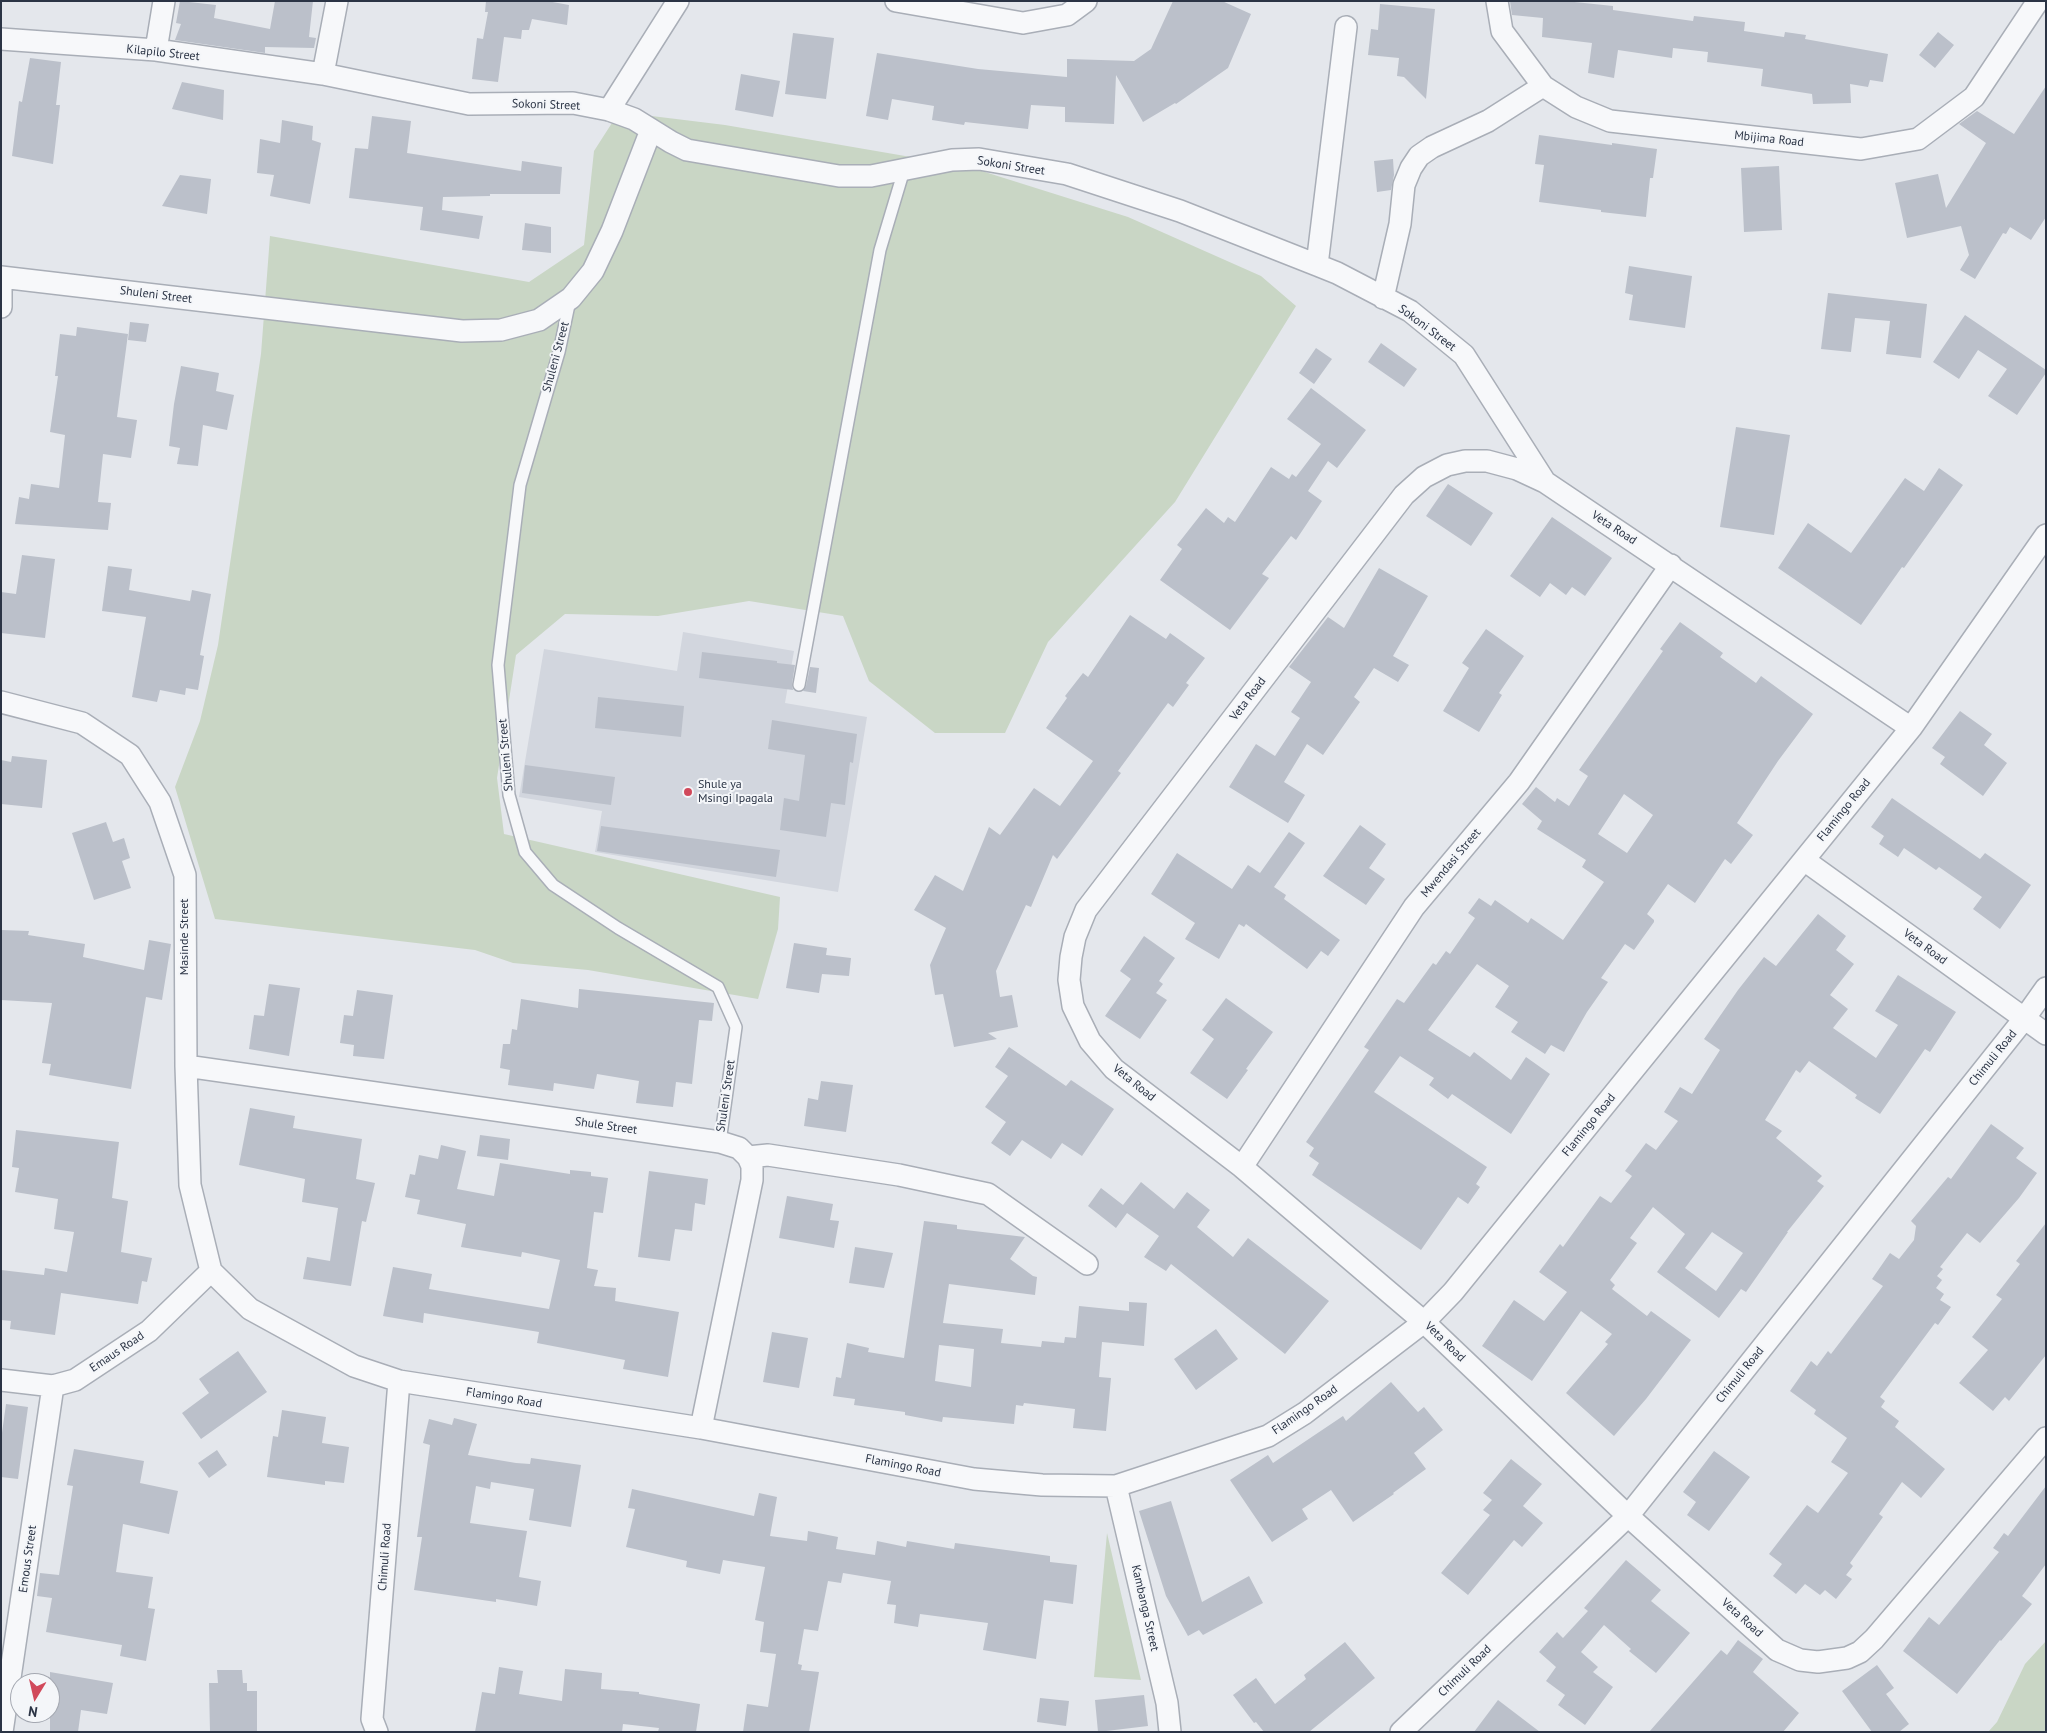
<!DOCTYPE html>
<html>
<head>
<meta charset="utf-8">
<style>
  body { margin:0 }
  #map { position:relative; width:2047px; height:1733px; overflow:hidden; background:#e4e7ec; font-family:"PT Sans",sans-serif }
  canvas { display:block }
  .frame { position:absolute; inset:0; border:2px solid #2b3445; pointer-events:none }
  .north { position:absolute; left:10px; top:1673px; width:50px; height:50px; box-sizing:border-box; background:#f4f6f9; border:1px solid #a4a8b1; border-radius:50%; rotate:189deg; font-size:14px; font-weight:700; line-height:20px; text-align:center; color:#2b3445 }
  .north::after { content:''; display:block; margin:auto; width:18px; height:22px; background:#d1495b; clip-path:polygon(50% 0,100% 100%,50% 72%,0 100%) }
</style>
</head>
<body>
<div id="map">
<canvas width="2047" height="1733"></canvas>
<div class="frame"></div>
<div class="north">N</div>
</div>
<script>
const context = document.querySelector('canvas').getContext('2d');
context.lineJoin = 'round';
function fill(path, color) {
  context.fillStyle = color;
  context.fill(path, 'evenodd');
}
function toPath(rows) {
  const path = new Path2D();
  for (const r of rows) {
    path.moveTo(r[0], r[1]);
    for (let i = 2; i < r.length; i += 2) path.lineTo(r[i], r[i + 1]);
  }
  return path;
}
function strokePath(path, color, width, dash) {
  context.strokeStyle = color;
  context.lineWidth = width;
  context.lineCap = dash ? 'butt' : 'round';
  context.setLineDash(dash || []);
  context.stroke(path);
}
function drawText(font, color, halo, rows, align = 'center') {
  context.font = font + ' "PT Sans",sans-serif';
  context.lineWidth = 4;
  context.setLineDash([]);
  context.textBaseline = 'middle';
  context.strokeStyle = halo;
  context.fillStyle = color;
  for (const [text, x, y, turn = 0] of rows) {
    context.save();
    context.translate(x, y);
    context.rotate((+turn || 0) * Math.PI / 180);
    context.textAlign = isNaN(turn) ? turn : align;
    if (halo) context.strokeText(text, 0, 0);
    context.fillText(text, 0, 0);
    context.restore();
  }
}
const built = toPath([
  [683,632,794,651,785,703,867,717,838,892,595,852,602,811,519,797,544,649,677,671]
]);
const green = toPath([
  [619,112,725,125,969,167,1128,217,1261,276,1296,306,1175,502,1048,642,1005,733,935,733,869,681,843,616,749,601,658,616,565,614,516,655,497,778,504,834,780,897,778,929,758,999,588,970,513,963,475,950,215,919,175,787,200,721,218,645,261,354,270,236,529,282,584,245,594,151],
  [1107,1533,1141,1680,1094,1677],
  [2046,1641,2046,1732,1988,1732,1997,1722,2025,1664]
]);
const building = toPath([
  [180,1,216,5,214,18,270,29,275,1,313,1,309,37,316,38,314,48,265,47,265,53,175,40,181,24,176,23],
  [486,1,547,1,569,5,567,25,532,19,529,30,522,30,521,39,504,37,498,82,472,79,477,38,483,39,488,12,485,12],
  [1173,1,1222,1,1251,14,1228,68,1176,104,1175,103,1143,122,1116,75,1114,124,1065,122,1065,107,1031,105,1028,129,965,122,964,125,932,120,934,106,892,99,888,120,866,116,877,53,978,69,1067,77,1067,59,1134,61,1151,49],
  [1510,1,1565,1,1613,6,1613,10,1693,21,1694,16,1745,22,1744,31,1784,37,1785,32,1806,35,1805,39,1888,54,1883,82,1870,80,1868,87,1850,84,1851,103,1813,104,1812,94,1761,86,1763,69,1707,62,1708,52,1673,48,1672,58,1618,50,1614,78,1588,73,1592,43,1542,37,1543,18,1512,15],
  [1380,4,1435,9,1426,99,1404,77,1397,76,1399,58,1368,55,1371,29,1378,30],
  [1938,32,1954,45,1935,68,1919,55],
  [793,33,834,38,826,99,785,94],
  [30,58,61,62,56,105,60,105,53,164,12,156,19,101,22,102],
  [741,74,780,81,773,117,735,110],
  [182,82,224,90,223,120,172,109],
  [2046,86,2046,217,2031,240,2010,227,2006,234,2003,233,1975,279,1960,270,1969,255,1961,226,1907,238,1895,183,1938,174,1946,208,1986,143,1959,124,1977,111,2014,134],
  [372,116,411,121,407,153,521,171,522,161,562,167,560,194,490,194,490,196,443,197,442,210,483,216,479,239,420,230,423,207,349,198,355,148,368,149],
  [282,120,313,126,312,140,321,143,310,204,270,196,274,175,257,173,260,139,280,143],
  [1539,135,1612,145,1612,143,1657,149,1653,178,1650,178,1646,217,1601,212,1601,210,1539,202,1544,165,1535,164],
  [1393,159,1394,175,1391,190,1377,192,1374,161],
  [1779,166,1782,230,1744,232,1741,168],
  [180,175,211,179,207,214,162,206],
  [525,223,551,227,551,253,522,250],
  [1629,266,1692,276,1685,328,1629,320,1633,295,1625,293],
  [1828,293,1927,304,1921,358,1886,354,1890,321,1855,318,1851,352,1821,349],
  [1965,315,2046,370,2046,373,2017,415,1988,396,2007,369,1978,350,1959,379,1933,362],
  [130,322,149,324,146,342,128,340],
  [77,327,128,334,117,417,137,420,131,458,103,454,98,502,111,503,108,530,15,524,19,497,29,499,31,484,59,488,65,435,50,432,58,376,55,376,60,334,76,336],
  [1381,343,1417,369,1404,387,1368,362],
  [1316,348,1332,359,1314,384,1299,373],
  [181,366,219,373,216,391,234,395,227,430,203,425,198,466,177,464,180,448,169,446,174,404],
  [1311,388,1366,430,1337,468,1328,461,1308,491,1322,501,1296,540,1291,536,1262,574,1269,578,1230,630,1160,580,1182,549,1177,545,1206,508,1224,523,1228,517,1235,522,1271,467,1289,479,1292,474,1296,477,1321,444,1287,419],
  [1736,427,1790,435,1774,535,1720,527],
  [1939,468,1963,485,1904,568,1902,567,1861,625,1778,568,1808,523,1851,553,1905,478,1924,491],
  [1448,484,1493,513,1471,546,1426,516],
  [1552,517,1612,558,1585,596,1572,587,1566,595,1550,583,1540,597,1510,576],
  [22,555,55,559,45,638,1,633,1,592,16,594],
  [108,566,132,569,129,590,190,601,192,590,211,594,200,655,204,656,198,690,186,688,185,695,160,690,157,702,132,697,146,617,102,611],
  [1379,568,1428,596,1393,656,1409,665,1398,682,1374,668,1354,697,1360,702,1323,755,1307,744,1284,782,1305,795,1288,823,1229,787,1256,744,1275,756,1300,718,1291,712,1311,682,1289,667,1328,617,1344,628],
  [1130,615,1166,639,1170,633,1205,658,1186,683,1189,685,1173,707,1168,703,1118,771,1121,773,1057,859,1053,855,1031,907,1026,905,996,971,1000,997,1012,995,1018,1027,988,1033,997,1039,954,1047,943,994,935,995,930,965,946,928,914,910,935,875,963,891,989,827,1000,835,1034,788,1060,806,1093,761,1046,728,1067,698,1065,696,1083,673,1088,677],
  [1680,622,1723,653,1720,657,1756,683,1761,676,1813,714,1778,761,1737,823,1753,835,1731,864,1725,859,1695,903,1668,884,1647,914,1654,920,1654,922,1634,950,1625,944,1601,978,1608,982,1587,1012,1564,1052,1551,1045,1545,1054,1511,1032,1518,1022,1495,1007,1509,986,1477,964,1428,1030,1470,1057,1474,1052,1511,1080,1526,1057,1550,1074,1511,1134,1452,1094,1448,1099,1429,1085,1434,1078,1400,1056,1374,1092,1487,1167,1476,1184,1480,1187,1468,1204,1458,1197,1421,1250,1312,1175,1319,1163,1309,1156,1314,1148,1306,1142,1369,1050,1364,1047,1397,999,1404,1003,1433,963,1436,965,1446,951,1450,954,1475,918,1468,913,1479,898,1491,906,1495,900,1528,923,1531,918,1563,940,1604,882,1582,867,1586,860,1537,829,1542,821,1522,804,1536,787,1555,802,1557,798,1569,806,1588,776,1579,770,1663,651,1660,649],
  [1624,794,1653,815,1627,853,1598,834],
  [1486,629,1524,656,1499,693,1502,695,1479,732,1443,711,1469,668,1462,663],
  [702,652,777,661,777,663,795,665,792,684,793,690,699,678],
  [810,667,819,668,816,693,803,691,806,686],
  [598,697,684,706,681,737,595,728],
  [1960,711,1992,734,1984,745,2007,763,1983,796,1940,764,1945,757,1932,748],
  [772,720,857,734,853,763,850,762,845,805,831,803,826,837,780,830,784,798,799,801,805,755,768,749],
  [12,756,47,760,42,808,1,804,1,760,11,762],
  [525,765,615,777,611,805,522,793],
  [1892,798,1980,859,1985,853,2031,885,2000,929,1973,909,1982,897,1939,867,1936,870,1904,848,1898,857,1879,844,1884,836,1871,827],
  [106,822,113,842,124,838,130,858,122,861,131,888,94,900,72,833],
  [1360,825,1386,844,1369,868,1385,879,1366,905,1323,876],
  [601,826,780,850,776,877,597,851],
  [1289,832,1305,843,1274,887,1286,895,1284,899,1340,940,1328,956,1321,951,1307,969,1246,924,1244,927,1239,924,1219,959,1185,939,1195,923,1151,894,1177,853,1232,889,1248,865,1260,873],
  [1818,914,1846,936,1836,950,1854,964,1830,995,1848,1009,1833,1028,1876,1058,1898,1025,1875,1011,1898,975,1956,1012,1930,1052,1925,1049,1880,1114,1855,1098,1857,1095,1809,1061,1800,1073,1796,1070,1765,1120,1782,1131,1776,1138,1822,1176,1817,1181,1824,1186,1787,1232,1788,1232,1746,1292,1741,1289,1719,1318,1657,1272,1685,1234,1653,1207,1630,1238,1637,1243,1610,1280,1615,1285,1612,1289,1647,1316,1651,1311,1691,1340,1646,1399,1614,1436,1566,1393,1608,1344,1605,1342,1612,1334,1581,1311,1532,1381,1482,1346,1514,1300,1544,1321,1567,1292,1539,1272,1560,1244,1563,1247,1600,1196,1611,1203,1632,1176,1625,1171,1646,1143,1656,1150,1678,1121,1664,1112,1680,1087,1692,1094,1720,1050,1704,1039,1738,990,1764,957,1776,966],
  [1712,1232,1743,1253,1716,1291,1685,1268],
  [1,930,29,931,28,935,85,944,83,957,144,970,149,940,171,944,162,1000,146,997,131,1089,49,1075,51,1064,42,1063,52,1003,1,1000],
  [1144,936,1175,958,1159,981,1163,984,1156,993,1167,1000,1140,1039,1105,1016,1131,979,1120,971],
  [794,943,827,948,826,955,851,958,849,976,822,974,819,993,786,988],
  [269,984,300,988,289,1056,249,1049,254,1015,264,1016],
  [579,989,714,1003,712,1021,699,1020,692,1084,676,1082,673,1107,636,1103,639,1081,597,1074,594,1089,554,1083,553,1091,508,1085,510,1070,500,1068,503,1044,510,1044,512,1029,517,1030,521,999,578,1008],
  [357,990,393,995,384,1059,353,1056,354,1045,340,1043,344,1015,353,1016],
  [1226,998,1273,1032,1246,1069,1248,1070,1227,1099,1190,1073,1214,1039,1202,1030],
  [1009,1047,1066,1086,1071,1080,1114,1109,1082,1156,1062,1143,1051,1159,1022,1140,1010,1156,991,1143,1006,1122,985,1107,1008,1076,995,1067],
  [821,1081,853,1085,846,1132,804,1126,808,1098,818,1100],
  [250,1108,295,1116,293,1128,362,1139,356,1179,375,1183,366,1222,362,1221,351,1286,303,1279,307,1257,330,1261,338,1208,302,1202,305,1179,239,1165],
  [1991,1124,2024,1148,2016,1158,2037,1173,2019,1198,1980,1243,1967,1233,1940,1267,1943,1269,1937,1276,1942,1280,1936,1288,1944,1294,1940,1300,1951,1307,1938,1325,1935,1323,1880,1397,1885,1401,1881,1407,1899,1421,1895,1427,1945,1469,1921,1498,1902,1482,1879,1514,1883,1517,1850,1563,1853,1566,1846,1575,1852,1579,1836,1599,1825,1590,1820,1595,1805,1584,1796,1594,1773,1576,1782,1564,1769,1554,1807,1505,1818,1513,1848,1473,1831,1462,1847,1438,1814,1414,1816,1410,1790,1391,1811,1361,1817,1366,1828,1351,1831,1354,1883,1286,1872,1279,1890,1253,1899,1259,1914,1240,1916,1226,1911,1221,1948,1177,1951,1179],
  [16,1130,119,1142,112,1198,128,1201,121,1252,152,1258,147,1282,142,1281,138,1304,61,1293,55,1335,10,1329,11,1321,1,1320,1,1270,44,1275,45,1268,67,1272,74,1232,54,1229,58,1199,15,1192,19,1168,12,1167],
  [480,1135,510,1139,508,1160,477,1156],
  [441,1145,466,1151,457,1189,494,1196,500,1163,570,1174,570,1170,591,1172,591,1176,608,1178,603,1213,594,1212,587,1268,598,1270,594,1286,616,1288,615,1301,679,1312,668,1377,623,1369,625,1360,537,1343,539,1332,424,1313,423,1323,383,1316,393,1267,432,1274,429,1289,549,1309,560,1260,522,1252,521,1257,461,1247,466,1224,417,1214,420,1200,405,1197,410,1174,415,1175,419,1155,438,1159],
  [649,1171,708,1179,705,1205,695,1203,692,1231,675,1229,670,1261,638,1257],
  [1141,1182,1174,1209,1187,1192,1210,1210,1197,1227,1233,1257,1248,1238,1329,1301,1285,1354,1171,1264,1166,1271,1144,1257,1159,1236,1127,1213,1116,1228,1088,1206,1101,1188,1123,1205],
  [787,1196,833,1204,830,1220,839,1221,834,1248,779,1238],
  [924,1221,957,1225,957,1229,1025,1237,1010,1259,1033,1276,1037,1277,1035,1295,949,1284,943,1323,1003,1329,1001,1343,1041,1347,1042,1341,1064,1343,1065,1337,1076,1338,1079,1306,1129,1311,1129,1302,1147,1303,1144,1346,1102,1342,1099,1377,1111,1378,1106,1431,1073,1428,1075,1409,1024,1403,1023,1406,1016,1405,1014,1424,943,1417,942,1422,905,1415,905,1412,854,1405,855,1399,833,1396,836,1377,841,1378,847,1343,869,1348,868,1352,904,1358],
  [939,1345,974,1349,971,1387,935,1381],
  [2046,1223,2046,1355,2009,1401,2005,1397,1993,1411,1959,1383,1988,1350,1972,1337,2002,1299,1996,1295,2020,1264,2016,1261],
  [855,1247,893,1253,884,1288,849,1283],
  [1216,1329,1238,1359,1196,1390,1174,1359],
  [772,1332,808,1338,799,1388,763,1382],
  [238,1351,267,1392,201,1439,182,1413,209,1393,199,1379],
  [1391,1382,1418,1412,1424,1407,1443,1430,1414,1453,1426,1469,1393,1493,1394,1494,1353,1522,1331,1490,1302,1509,1308,1519,1272,1542,1230,1480,1268,1455,1273,1463,1343,1416,1346,1421],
  [6,1404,28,1407,18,1479,1,1477,1,1440],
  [282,1410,326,1417,322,1443,349,1447,344,1483,325,1481,325,1485,267,1477,273,1436,278,1437],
  [454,1418,477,1424,468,1455,516,1463,530,1464,531,1458,581,1465,571,1527,529,1520,534,1489,491,1482,490,1489,476,1486,470,1523,527,1531,519,1577,541,1581,537,1606,496,1599,496,1602,414,1590,422,1537,417,1537,430,1445,423,1443,429,1419,452,1425],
  [74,1449,144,1461,140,1483,178,1491,169,1534,123,1524,116,1572,153,1577,148,1608,155,1609,146,1661,120,1656,122,1645,46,1632,52,1598,37,1596,40,1573,59,1575,73,1486,67,1485],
  [217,1450,227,1465,209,1478,198,1463],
  [1714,1451,1750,1477,1709,1531,1687,1515,1696,1502,1683,1492],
  [1511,1459,1542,1484,1523,1506,1543,1523,1522,1547,1514,1540,1468,1595,1441,1573,1490,1515,1483,1510,1492,1500,1483,1493],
  [2046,1486,2046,1564,2022,1596,2032,1604,2001,1641,2000,1640,1957,1694,1903,1651,1929,1617,1939,1625,1999,1552,1993,1548,2004,1533,2008,1536],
  [632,1489,754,1516,759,1493,777,1497,770,1536,807,1541,808,1531,838,1537,836,1549,875,1555,877,1541,906,1547,907,1541,954,1549,955,1543,1050,1556,1050,1562,1077,1565,1073,1604,1044,1600,1036,1659,983,1650,988,1623,920,1614,918,1627,894,1623,896,1605,887,1604,891,1581,843,1573,841,1583,828,1581,818,1631,804,1629,798,1664,802,1665,801,1670,819,1672,809,1732,743,1732,747,1704,768,1707,776,1654,760,1652,764,1622,755,1620,765,1567,723,1560,720,1574,686,1567,687,1561,626,1547,635,1509,628,1508],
  [1171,1501,1202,1602,1249,1576,1263,1603,1203,1635,1199,1630,1188,1636,1166,1596,1139,1511],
  [1626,1560,1661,1590,1651,1601,1690,1633,1656,1673,1629,1651,1631,1649,1604,1625,1581,1652,1598,1667,1593,1672,1613,1687,1585,1725,1558,1705,1565,1695,1546,1681,1556,1667,1539,1652,1557,1632,1563,1638,1588,1611,1584,1608],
  [1738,1640,1763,1659,1753,1672,1799,1713,1783,1732,1649,1732,1721,1650,1727,1655],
  [1345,1642,1375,1678,1309,1732,1264,1732,1256,1722,1254,1723,1233,1695,1256,1678,1275,1704,1306,1679,1304,1675],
  [1877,1665,1894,1688,1886,1694,1909,1724,1899,1732,1872,1732,1842,1691],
  [499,1667,523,1671,519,1694,562,1701,565,1669,602,1673,601,1689,639,1692,639,1694,700,1704,696,1732,658,1732,659,1728,623,1724,622,1732,475,1732,482,1692,495,1694],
  [217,1670,242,1670,243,1683,247,1683,247,1691,257,1691,257,1732,210,1732,209,1683,218,1683],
  [50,1672,113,1683,107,1714,81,1710,78,1732,50,1732],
  [1144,1695,1148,1726,1098,1732,1095,1700],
  [1040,1698,1069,1701,1066,1726,1037,1722],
  [1498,1700,1540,1732,1474,1732]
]);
const lane = toPath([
  [570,300,559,352,520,485,498,665,509,795,525,852,553,885,618,928,718,987,736,1027,720,1142],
  [799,685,880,250,904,170]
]);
const street = toPath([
  [896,1,1023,23,1067,15,1086,1],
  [1497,1,1502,31,1543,86,1576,107,1610,121,1861,149,1918,139,1974,97,2038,1],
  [1,39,156,50,323,74,469,104,573,103,609,110,634,119,671,142,687,150,839,176,871,176,952,160,979,159,1067,174,1180,211,1317,265,1337,273,1410,311,1464,355,1545,482],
  [156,50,164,1],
  [323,74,337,1],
  [609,110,678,1],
  [1317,265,1346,27],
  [1,277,462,331,501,330,539,320,571,298,593,271,612,231,651,130],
  [1,285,1,307],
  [1383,298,1400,224,1404,185,1411,168,1419,156,1432,147,1488,121,1543,86],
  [1,702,82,723,130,755,160,802,185,875,186,1066,190,1185,211,1271],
  [1911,728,1545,482,1517,469,1487,461,1465,461,1447,465,1424,477,1404,495,1086,910,1075,937,1071,957,1069,980,1073,1006,1090,1041,1114,1069,1242,1167,1424,1322,1628,1516,1777,1650,1800,1660,1818,1662,1847,1658,1860,1652,1874,1639,2046,1438],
  [1804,860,2046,1034],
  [186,1066,720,1142,739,1148,748,1157,752,1166,752,1180,701,1428],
  [748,1157,768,1155,899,1175,988,1194,1087,1264],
  [1242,1167,1414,907,1519,782,1671,565],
  [211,1271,250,1309,354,1366,399,1381,701,1428,974,1479,1042,1485,1116,1486,1268,1436,1305,1413,1424,1322,1453,1292,1911,728,2046,535],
  [1,1380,53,1386,75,1380,149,1331,211,1271],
  [1116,1486,1167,1703,1170,1732],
  [2,1732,53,1386],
  [377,1732,372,1719,399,1381],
  [1401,1732,1628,1516,2024,1019,2046,988]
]);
const markers = [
  [688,792,5,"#d1495b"]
];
const streetNames = [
  ["Kilapilo Street",163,53,6],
  ["Sokoni Street",546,105,2],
  ["Mbijima Road",1769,139,6],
  ["Sokoni Street",1011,166,9],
  ["Shuleni Street",156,295,7],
  ["Sokoni Street",1427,328,37],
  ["Shuleni Street",556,357,-75],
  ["Veta Road",1614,528,33],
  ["Veta Road",1248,699,-53],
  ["Shuleni Street",506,755,-95],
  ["Flamingo Road",1844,810,-51],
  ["Mwendasi Street",1451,863,-50],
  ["Masinde Street",185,937,-90],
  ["Veta Road",1925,947,36],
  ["Chimuli Road",1993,1058,-51],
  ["Veta Road",1134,1083,39],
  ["Shuleni Street",726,1096,-82],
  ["Flamingo Road",1589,1125,-51],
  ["Shule Street",606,1126,8],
  ["Veta Road",1445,1342,44],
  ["Emaus Road",117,1352,-34],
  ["Chimuli Road",1740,1375,-51],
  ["Flamingo Road",504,1398,9],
  ["Flamingo Road",1305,1410,-35],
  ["Flamingo Road",903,1466,11],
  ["Chimuli Road",385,1557,-86],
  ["Emous Street",28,1559,-82],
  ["Kambanga Street",1145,1608,77],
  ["Veta Road",1742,1618,42],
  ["Chimuli Road",1465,1671,-44]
];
const poiNames = [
  ["Shule ya",698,785],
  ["Msingi Ipagala",698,799]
];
fill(built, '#d2d6de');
fill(green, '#c9d6c5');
fill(building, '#bbc0ca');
strokePath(lane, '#a9aeb7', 14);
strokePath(street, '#a9aeb7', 24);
strokePath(lane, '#f7f8fa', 11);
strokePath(street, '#f7f8fa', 21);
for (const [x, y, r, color] of markers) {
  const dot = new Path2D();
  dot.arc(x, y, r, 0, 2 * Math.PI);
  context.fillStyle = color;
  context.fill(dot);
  strokePath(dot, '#f4f6f9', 2);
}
drawText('12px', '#2b3445', '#f4f6f9', streetNames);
drawText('12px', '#2b3445', '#f4f6f9', poiNames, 'left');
</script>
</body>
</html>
